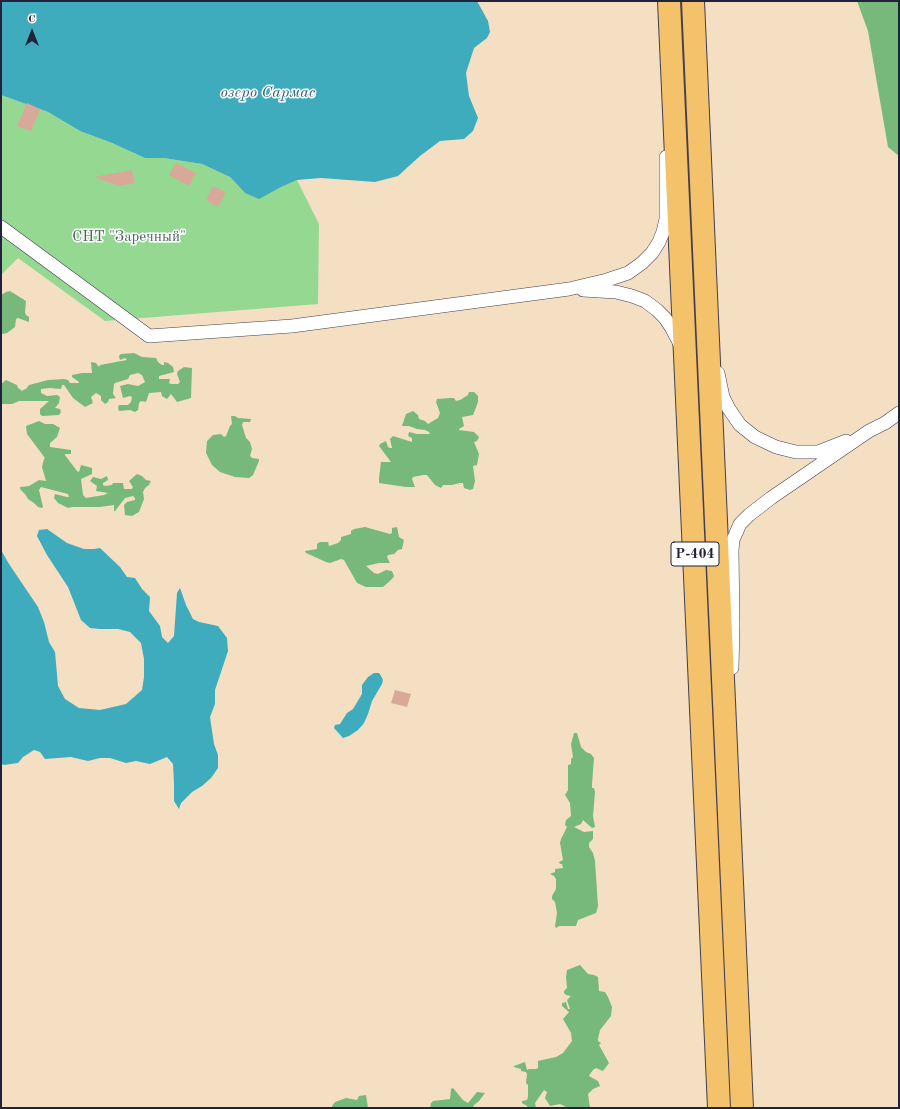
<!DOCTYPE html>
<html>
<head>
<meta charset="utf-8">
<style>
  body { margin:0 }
  #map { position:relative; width:900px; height:1109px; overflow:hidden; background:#f4dfc3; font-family:"Old Standard TT",serif }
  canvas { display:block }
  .frame { position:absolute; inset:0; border:2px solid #22223b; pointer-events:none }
  .north { position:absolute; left:12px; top:12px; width:40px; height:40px; -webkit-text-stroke:3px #fff; paint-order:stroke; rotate:0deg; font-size:11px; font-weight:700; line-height:16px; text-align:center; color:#22223b }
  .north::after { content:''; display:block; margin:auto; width:14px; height:18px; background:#22223b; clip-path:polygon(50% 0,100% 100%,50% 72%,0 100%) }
</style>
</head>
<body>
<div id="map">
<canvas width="900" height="1109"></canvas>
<div class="frame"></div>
<div class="north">С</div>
</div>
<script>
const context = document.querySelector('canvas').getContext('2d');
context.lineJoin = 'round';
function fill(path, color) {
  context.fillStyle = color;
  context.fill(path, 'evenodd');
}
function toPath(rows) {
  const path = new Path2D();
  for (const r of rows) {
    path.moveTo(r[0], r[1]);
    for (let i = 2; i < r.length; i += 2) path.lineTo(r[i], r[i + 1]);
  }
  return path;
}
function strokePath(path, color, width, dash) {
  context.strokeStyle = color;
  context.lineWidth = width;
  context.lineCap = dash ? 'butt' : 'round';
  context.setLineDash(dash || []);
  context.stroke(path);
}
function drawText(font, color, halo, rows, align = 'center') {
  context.font = font + ' "Old Standard TT",serif';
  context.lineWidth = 3;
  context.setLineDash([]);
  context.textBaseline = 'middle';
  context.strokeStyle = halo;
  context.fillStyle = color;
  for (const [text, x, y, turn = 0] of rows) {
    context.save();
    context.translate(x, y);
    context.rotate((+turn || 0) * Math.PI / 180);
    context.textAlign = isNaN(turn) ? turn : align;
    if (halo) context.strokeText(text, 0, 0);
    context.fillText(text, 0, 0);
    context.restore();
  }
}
const green = toPath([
  [1,95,48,112,80,131,112,143,145,158,164,158,202,164,230,177,245,193,279,188,297,180,319,224,318,304,105,321,18,258,1,275]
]);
const forest = toPath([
  [857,1,899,1,899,156,888,147,868,31],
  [10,291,26,301,25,312,26,315,29,317,29,322,18,318,16,319,15,327,7,333,3,334,1,334,1,295,6,292],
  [134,353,142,357,156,358,158,362,162,365,164,365,164,362,168,363,173,367,174,372,159,376,159,379,170,379,169,383,171,384,178,384,180,382,177,374,178,371,184,367,192,368,191,398,177,402,171,394,167,399,162,396,161,392,149,393,146,402,141,401,139,403,138,410,135,412,130,410,119,411,118,408,119,405,128,405,131,402,132,397,130,396,123,398,120,386,128,384,138,386,145,382,142,375,138,373,130,375,128,379,115,383,114,384,113,394,116,398,109,399,108,402,105,404,101,400,101,396,96,393,91,397,93,403,85,407,73,398,64,385,62,385,61,389,50,388,41,389,41,393,47,396,57,395,60,397,59,403,55,408,60,409,61,412,59,415,42,416,40,414,40,409,49,401,19,401,12,404,1,404,1,384,6,380,17,385,18,388,21,390,21,391,26,389,29,385,48,380,64,379,68,380,70,383,79,383,79,382,72,377,72,375,82,373,92,373,91,362,96,363,99,367,100,365,127,360,125,358,120,360,119,356,121,354],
  [469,392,474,392,478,396,478,402,473,415,462,417,464,426,459,429,459,430,474,432,479,437,477,441,474,442,479,454,477,465,473,466,475,481,473,489,470,490,464,488,463,483,460,483,452,485,443,485,441,488,435,485,427,475,423,475,413,477,412,479,415,487,406,487,379,483,379,478,381,462,391,462,379,446,380,444,386,441,388,447,390,448,392,448,390,439,393,436,412,442,412,438,408,436,409,432,417,434,430,434,429,432,425,430,417,429,409,426,402,426,406,414,413,411,418,415,419,419,425,421,428,424,438,418,440,413,436,402,437,399,450,398,454,398,456,401,460,400,468,395],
  [231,416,235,416,238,418,251,419,250,422,243,422,242,425,246,438,250,442,252,449,250,456,252,458,259,459,259,461,253,475,249,478,235,477,220,472,212,465,206,453,207,441,213,435,221,434,224,437,226,436,230,426,232,424],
  [39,421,45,424,53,424,60,428,57,437,50,443,50,447,71,450,71,454,65,454,65,455,77,471,79,472,81,465,92,468,92,474,81,479,83,495,86,498,104,495,108,493,96,491,97,486,90,481,93,477,101,479,107,476,108,480,103,483,103,485,105,486,112,485,113,483,123,483,124,489,132,489,133,487,129,481,137,474,142,476,146,480,151,481,149,485,145,488,143,492,144,499,139,512,132,516,125,515,124,505,127,502,135,500,135,498,133,496,125,498,115,511,114,511,114,505,100,507,72,507,68,508,58,503,54,498,55,494,67,497,69,497,68,494,41,487,39,490,43,507,42,508,38,507,34,503,28,499,25,494,20,489,20,487,29,486,39,480,46,481,42,467,44,459,45,458,27,434,26,426],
  [365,527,390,534,392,533,392,528,397,527,399,537,404,540,402,549,398,550,394,554,388,555,387,557,390,563,379,563,366,566,374,573,378,574,386,570,392,571,394,576,392,579,383,587,366,587,357,583,344,560,341,559,330,563,326,562,306,553,305,551,317,549,317,544,320,542,328,542,329,546,338,543,341,540,341,537,351,534,351,531,354,529],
  [574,733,577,733,581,747,586,752,591,754,594,758,592,784,592,788,594,788,595,792,593,816,595,827,592,828,583,820,581,824,574,827,584,832,593,831,593,839,589,843,589,847,593,853,595,861,598,906,596,913,578,920,576,926,559,926,556,928,555,926,557,913,555,902,552,899,552,896,556,889,556,879,554,876,550,874,555,872,555,869,563,868,562,864,560,864,559,862,563,860,560,843,561,839,567,827,565,825,566,820,571,816,570,803,565,795,568,790,568,765,571,764,571,759,573,757,571,744],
  [580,965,588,974,594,975,598,977,599,991,605,992,608,997,612,1007,611,1016,600,1030,598,1039,598,1041,601,1043,599,1045,609,1063,603,1071,596,1068,593,1070,590,1074,589,1076,598,1081,600,1086,593,1089,588,1094,590,1108,568,1108,560,1104,550,1106,545,1098,547,1092,544,1090,535,1103,536,1108,528,1108,527,1106,522,1103,522,1101,527,1100,528,1097,528,1085,526,1083,527,1074,526,1072,521,1071,521,1069,514,1067,514,1066,525,1062,527,1070,529,1069,536,1069,538,1068,538,1061,556,1057,563,1053,572,1041,571,1033,563,1019,569,1012,562,1006,562,1003,566,1002,568,1009,570,1009,567,1000,571,996,566,995,564,993,564,991,567,988,566,977,567,970],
  [453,1088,463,1100,468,1103,477,1092,485,1093,479,1101,474,1105,473,1108,430,1108,431,1103,433,1101,450,1099,451,1089],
  [366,1095,368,1108,332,1108,332,1106,335,1102,346,1098,357,1100,359,1096]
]);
const water = toPath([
  [1,1,477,1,488,21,490,32,487,38,474,48,466,73,469,96,478,118,473,131,464,139,440,141,420,156,398,176,375,182,321,178,297,180,279,188,259,199,245,193,230,177,202,164,164,158,145,158,112,143,80,131,48,112,1,95],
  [47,529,67,543,84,549,94,549,100,548,120,567,127,577,135,578,142,589,150,597,149,611,160,626,162,637,168,643,174,636,177,593,180,588,186,605,193,619,199,622,218,626,227,638,228,651,215,690,215,704,210,717,214,744,218,755,218,768,211,778,202,786,192,792,181,803,179,809,174,801,174,784,173,764,167,757,150,764,136,761,126,763,110,758,100,758,88,761,71,757,45,759,40,752,34,750,23,757,18,763,4,765,1,764,1,550,9,564,38,607,44,622,49,642,55,652,58,686,65,699,79,708,100,710,126,704,142,690,144,677,144,659,141,643,130,632,118,629,100,629,90,628,81,620,68,587,47,555,37,536,39,530],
  [374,673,379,673,381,676,383,680,382,684,372,701,368,714,364,723,358,730,349,736,343,738,334,728,335,725,340,724,347,713,353,709,362,694,362,685,368,677]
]);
const building = toPath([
  [27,103,40,109,31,131,17,126],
  [176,163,196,173,189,186,169,175],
  [132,170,135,183,119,186,94,177],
  [213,186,226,192,218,207,206,200],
  [395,690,411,694,407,707,391,703]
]);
const street = toPath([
  [1,227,149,336,292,326,569,289,607,280,628,273,642,263,652,253,659,242,663,232,666,219,666,157],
  [583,290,616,292,632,296,645,301,657,310,665,318,671,327,680,344],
  [718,373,723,397,729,409,740,425,755,437,776,447,796,452,818,452,846,441],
  [732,668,733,625,732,550,733,540,740,524,749,515,771,498,869,431,885,423,899,413]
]);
const highway = toPath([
  [669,1,719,1108],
  [693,1,742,1108]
]);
const shields = [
  [695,554,48]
];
const shieldNames = [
  ["Р-404",695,554]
];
const parkNames = [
  ["СНТ \"Заречный\"",129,237]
];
const waterNames = [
  ["озеро Сармас",268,93]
];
fill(green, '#94d891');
fill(forest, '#77b87b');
fill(water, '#3eacbc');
fill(building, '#d8a999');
strokePath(street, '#423e4f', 14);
strokePath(highway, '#423e4f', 24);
strokePath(street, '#fff', 13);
strokePath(highway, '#f4c26a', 22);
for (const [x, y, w] of shields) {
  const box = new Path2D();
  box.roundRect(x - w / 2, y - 12, w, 24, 3);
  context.fillStyle = '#fff';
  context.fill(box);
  strokePath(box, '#22223b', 1);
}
drawText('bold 14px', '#22223b', null, shieldNames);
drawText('15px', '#4a6259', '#fff', parkNames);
drawText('italic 16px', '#2f6075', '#fff', waterNames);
</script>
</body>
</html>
